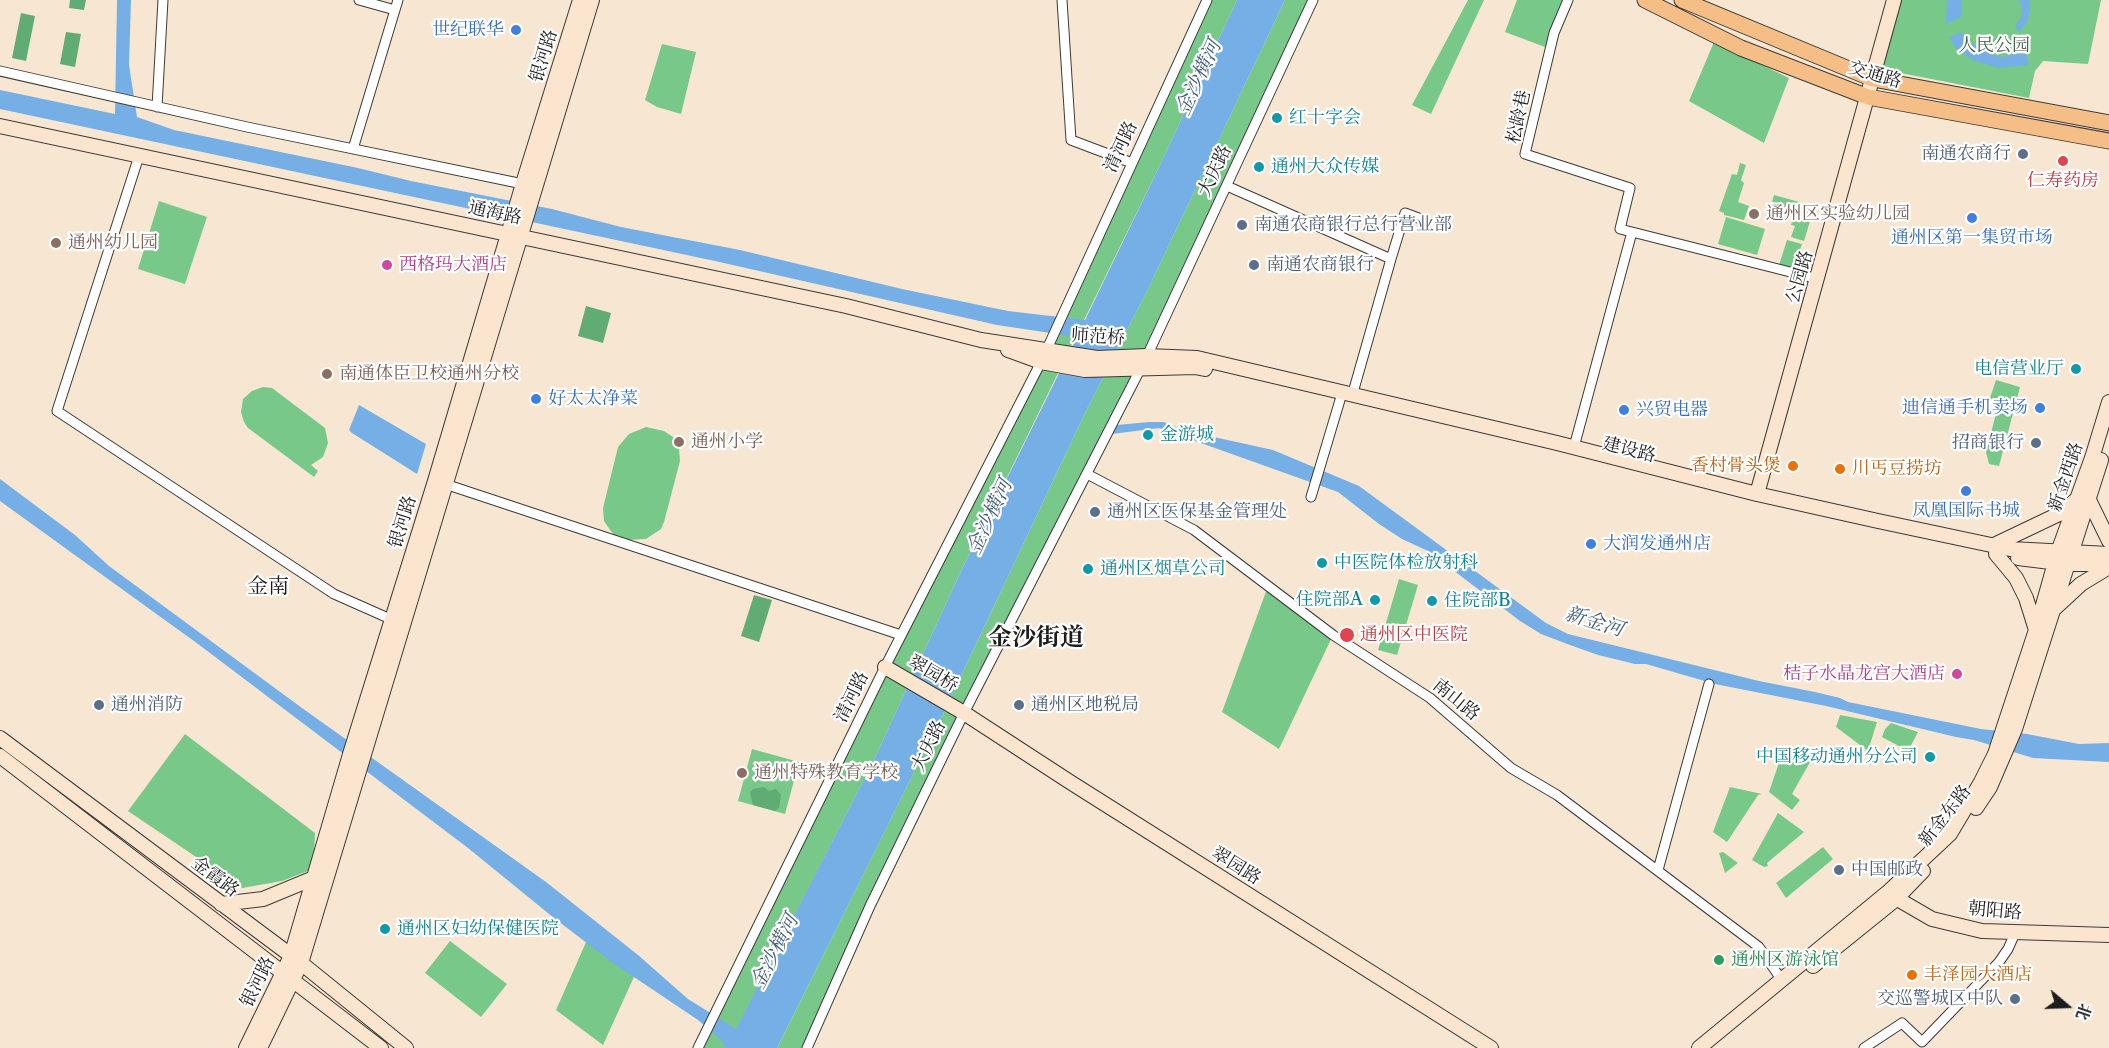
<!DOCTYPE html>
<html>
<head>
<meta charset="utf-8">
<style>
  body { margin:0 }
  #map { position:relative; width:2109px; height:1048px; overflow:hidden; background:#f7e7d2; font-family:"Libre Caslon Text","Noto Serif SC",serif }
  canvas { display:block }
  .north { position:absolute; left:2037px; top:976px; width:60px; height:60px; -webkit-text-stroke:4px #fff; paint-order:stroke; rotate:109deg; font-size:16px; font-weight:700; line-height:24px; text-align:center; color:#1c1c1c }
  .north::after { content:''; display:block; margin:auto; width:21px; height:27px; background:#1c1c1c; clip-path:polygon(50% 0,100% 100%,50% 72%,0 100%) }
</style>
</head>
<body>
<div id="map">
<canvas width="2109" height="1048"></canvas>
<div class="north">北</div>
</div>
<script>
const context = document.querySelector('canvas').getContext('2d');
context.lineJoin = 'round';
function fill(path, color) {
  context.fillStyle = color;
  context.fill(path, 'evenodd');
}
function toPath(rows) {
  const path = new Path2D();
  for (const r of rows) {
    path.moveTo(r[0], r[1]);
    for (let i = 2; i < r.length; i += 2) path.lineTo(r[i], r[i + 1]);
  }
  return path;
}
function strokePath(path, color, width, dash) {
  context.strokeStyle = color;
  context.lineWidth = width;
  context.lineCap = dash ? 'butt' : 'round';
  context.setLineDash(dash || []);
  context.stroke(path);
}
function drawText(font, color, halo, rows, align = 'center') {
  context.font = font + ' "Libre Caslon Text","Noto Serif SC",serif';
  context.lineWidth = 4.5;
  context.setLineDash([]);
  context.textBaseline = 'middle';
  context.strokeStyle = halo;
  context.fillStyle = color;
  for (const [text, x, y, turn = 0] of rows) {
    context.save();
    context.translate(x, y);
    context.rotate((+turn || 0) * Math.PI / 180);
    context.textAlign = isNaN(turn) ? turn : align;
    if (halo) context.strokeText(text, 0, 0);
    context.fillText(text, 0, 0);
    context.restore();
  }
}
const green = toPath([
  [1207,0,1237,0,1161,163,963,567,872,764,727,1048,698,1048,1041,362],
  [1285,0,1313,0,1147,356,964,713,803,1048,777,1048,944,712,1085,413,1148,289],
  [1468,0,1484,0,1431,114,1412,105],
  [1517,0,1563,0,1545,47,1505,32],
  [1898,0,2101,0,2088,64,2043,61,2035,71,2029,98,1880,69],
  [1714,42,1789,78,1764,143,1689,101],
  [662,44,696,52,681,114,657,107,645,100],
  [1740,163,1746,165,1741,180,1744,183,1738,202,1749,206,1744,220,1724,215,1724,213,1719,211,1732,174,1737,175],
  [1774,195,1803,203,1801,207,1813,211,1804,241,1791,237,1795,226,1791,225,1793,218,1776,213,1779,204,1772,202],
  [159,201,207,217,185,284,138,269],
  [1726,217,1765,229,1757,255,1718,244],
  [1787,240,1802,244,1793,269,1779,265],
  [1996,380,2020,387,1999,466,1989,464,1986,452,1998,406,1990,398],
  [263,387,272,388,325,428,328,443,323,457,311,465,318,471,314,477,248,428,244,422,241,412,243,399,252,391],
  [646,427,664,431,673,437,679,449,680,461,664,522,661,529,646,539,628,540,614,535,608,527,604,521,603,508,618,447,629,434],
  [1399,579,1418,585,1397,655,1378,650],
  [1268,586,1333,635,1279,749,1222,712],
  [1840,715,1877,722,1868,751,1836,727],
  [1891,723,1918,732,1908,751,1882,737,1885,729],
  [185,734,315,833,314,857,308,871,282,881,242,888,128,811],
  [752,749,799,762,785,814,738,801],
  [1782,754,1810,762,1792,794,1800,800,1792,810,1769,792],
  [1730,787,1762,794,1758,795,1727,842,1713,832],
  [1778,813,1804,832,1767,863,1768,866,1764,867,1752,860],
  [1823,847,1833,859,1786,898,1776,883],
  [1723,852,1738,863,1725,873,1719,853],
  [591,931,638,968,603,1045,556,1010],
  [450,941,507,984,481,1017,425,973]
]);
const forest = toPath([
  [70,0,86,0,84,10,69,8],
  [21,13,35,16,26,61,12,58],
  [66,32,81,34,75,67,60,64],
  [586,306,611,313,603,343,578,336],
  [754,595,772,600,759,642,741,636],
  [764,787,769,791,776,789,781,795,779,808,775,811,753,805,750,792,753,789]
]);
const water = toPath([
  [117,0,131,0,129,65,137,117,174,130,358,168,411,181,552,209,621,227,740,250,902,289,1008,311,1085,320,1161,163,1237,0,1285,0,1148,289,1085,413,944,712,777,1048,726,1048,720,1039,698,1020,613,963,554,918,468,848,198,644,0,501,0,479,75,535,109,566,302,708,546,882,638,955,688,999,736,1029,872,764,963,567,1077,337,997,325,715,261,0,109,0,90,115,114],
  [1947,0,1962,0,1961,17,1946,24],
  [2018,0,2029,0,2030,9,2027,22,2019,32,2015,26,2021,17,2022,6],
  [1963,32,1968,41,1991,54,2002,57,2025,52,2029,65,1998,68,1972,60,1955,47,1949,37],
  [359,405,426,444,417,474,352,433,349,430],
  [1149,422,1164,422,1182,430,1273,450,1359,486,1546,623,1568,634,1759,681,1815,692,1840,698,1848,702,1981,729,2027,734,2079,744,2109,743,2109,762,2033,758,1974,740,1956,737,1826,706,1715,684,1646,664,1635,664,1598,655,1570,645,1541,634,1520,621,1428,551,1402,539,1379,524,1338,492,1159,428,1112,434,1117,425]
]);
const street = toPath([
  [359,0,395,10],
  [1062,0,1071,140,1132,163],
  [1568,0,1554,33,1525,154,1630,188,1620,229,1632,232],
  [0,71,247,127,523,184],
  [157,107,163,0],
  [353,149,398,0],
  [139,156,57,411,334,594,395,621],
  [1227,186,1391,259,1352,396],
  [1391,259,1405,213,1440,226],
  [1574,447,1632,232,1818,279],
  [1087,474,1194,530,1333,635,1430,698,1511,768,1557,795,1759,947,1781,979],
  [442,483,901,635],
  [1311,497,1340,400],
  [1658,870,1709,684],
  [698,1048,885,667,1041,362,1207,0],
  [807,1048,870,906,964,713,1147,356,1313,0],
  [1864,1048,1902,1023,1922,1042,1999,962,2008,949,2016,931]
]);
const secondary = toPath([
  [0,126,846,306,981,340,1097,358,1147,356,1197,358,1557,443,1757,494,1878,521,2010,549,2109,554],
  [1008,350,1041,362,1085,370,1195,367,1205,369],
  [1757,494,1894,0],
  [2088,498,2109,541],
  [1994,545,2059,514,2076,500],
  [1996,554,2016,578,2026,598,2036,630],
  [2018,558,2067,564,2109,564],
  [2055,608,2081,584,2109,567],
  [885,667,964,713,1070,782,1491,1048],
  [0,738,301,963,406,1048],
  [0,756,381,1048],
  [1976,808,1990,787,2015,729,2101,460],
  [1889,894,1932,919,1982,931,2109,935],
  [221,904,263,899,314,878],
  [1813,966,1896,899,1923,871],
  [246,1048,291,956,351,751,435,481,525,177,580,0],
  [260,1048,301,963,592,0],
  [1699,1048,1887,893,1950,834,1981,782,1995,754,2036,630,2058,552,2092,458,2109,402]
]);
const primary = toPath([
  [1645,0,1741,48,1868,97,2109,141],
  [1682,0,1873,79,2109,123]
]);
const markers = [
  [516,30,6,"#3f7fe0"],
  [1277,118,6,"#0f9aa8"],
  [2023,154,6,"#5c6f8a"],
  [2063,161,6,"#e0444e"],
  [1259,167,6,"#0f9aa8"],
  [1754,214,6,"#8d6e63"],
  [1972,218,6,"#3f7fe0"],
  [1242,225,6,"#5c6f8a"],
  [56,243,6,"#8d6e63"],
  [387,265,6,"#d1479c"],
  [1254,265,6,"#5c6f8a"],
  [2076,369,6,"#0f9aa8"],
  [327,374,6,"#8d6e63"],
  [536,399,6,"#3f7fe0"],
  [2040,408,6,"#3f7fe0"],
  [1624,410,6,"#3f7fe0"],
  [1148,435,6,"#0f9aa8"],
  [679,442,6,"#8d6e63"],
  [2036,443,6,"#5c6f8a"],
  [1793,466,6,"#e8710a"],
  [1840,469,6,"#e8710a"],
  [1966,491,6,"#3f7fe0"],
  [1095,512,6,"#5c6f8a"],
  [1591,544,6,"#3f7fe0"],
  [1322,563,6,"#0f9aa8"],
  [1088,569,6,"#0f9aa8"],
  [1375,600,6,"#0f9aa8"],
  [1432,601,6,"#0f9aa8"],
  [1347,635,8,"#e0444e"],
  [1957,674,6,"#d1479c"],
  [99,705,6,"#5c6f8a"],
  [1019,705,6,"#5c6f8a"],
  [1930,757,6,"#0f9aa8"],
  [742,773,6,"#8d6e63"],
  [1839,870,6,"#5c6f8a"],
  [385,929,6,"#0f9aa8"],
  [1719,960,6,"#2e9e5b"],
  [1912,975,6,"#e8710a"],
  [2015,999,6,"#5c6f8a"]
];
const shopNames = [
  ["世纪联华",504,30,"right"],
  ["通州区第一集贸市场",1972,238,"center"],
  ["好太太净菜",548,399],
  ["迪信通手机卖场",2028,408,"right"],
  ["兴贸电器",1636,410],
  ["凤凰国际书城",1966,511,"center"],
  ["大润发通州店",1603,544]
];
const parkNames = [
  ["人民公园",1994,46]
];
const streetNames = [
  ["银河路",544,56,-73],
  ["交通路",1875,75,16],
  ["松龄巷",1519,117,-78],
  ["清河路",1121,147,-65],
  ["大庆路",1215,171,-65],
  ["通海路",495,213,12],
  ["公园路",1800,277,-74],
  ["师范桥",1098,337,3],
  ["建设路",1629,450,14],
  ["新金西路",2066,477,-71],
  ["银河路",403,522,-73],
  ["翠园桥",933,674,30],
  ["清河路",852,697,-64],
  ["南山路",1456,700,39],
  ["大庆路",929,746,-64],
  ["新金东路",1945,816,-52],
  ["翠园路",1236,866,32],
  ["金霞路",215,877,37],
  ["朝阳路",1995,911,5],
  ["银河路",258,982,-64]
];
const cultureNames = [
  ["红十字会",1289,118],
  ["通州大众传媒",1271,167],
  ["电信营业厅",2064,369,"right"],
  ["金游城",1160,435],
  ["中医院体检放射科",1334,563],
  ["通州区烟草公司",1100,569],
  ["住院部A",1363,600,"right"],
  ["住院部B",1444,601],
  ["中国移动通州分公司",1918,757,"right"],
  ["通州区妇幼保健医院",397,929]
];
const serviceNames = [
  ["南通农商行",2011,154,"right"],
  ["南通农商银行总行营业部",1254,225],
  ["南通农商银行",1266,265],
  ["招商银行",2024,443,"right"],
  ["通州区医保基金管理处",1107,512],
  ["通州消防",111,705],
  ["通州区地税局",1031,705],
  ["中国邮政",1851,870],
  ["交巡警城区中队",2003,999,"right"]
];
const healthNames = [
  ["仁寿药房",2063,181],
  ["通州区中医院",1360,635,"left"]
];
const educationNames = [
  ["通州区实验幼儿园",1766,214],
  ["通州幼儿园",68,243],
  ["南通体臣卫校通州分校",339,374],
  ["通州小学",691,442],
  ["通州特殊教育学校",754,773]
];
const hotelNames = [
  ["西格玛大酒店",399,265],
  ["桔子水晶龙宫大酒店",1945,674,"right"]
];
const foodNames = [
  ["香村骨头煲",1781,466,"right"],
  ["川丐豆捞坊",1852,469],
  ["丰泽园大酒店",1924,975]
];
const leisureNames = [
  ["通州区游泳馆",1731,960]
];
const waterNames = [
  ["金沙横河",1199,78,-65],
  ["金沙横河",990,517,-65],
  ["新金河",1594,622,17],
  ["金沙横河",775,952,-63]
];
const quarterNames = [
  ["金南",268,587]
];
const districtNames = [
  ["金沙街道",1036,638]
];
fill(green, '#77c889');
fill(forest, '#61ac75');
fill(water, '#76afe6');
strokePath(street, '#3d3a37', 11);
strokePath(secondary, '#3d3a37', 16);
strokePath(primary, '#3d3a37', 17);
strokePath(street, '#fff', 9);
strokePath(secondary, '#fbe5cf', 14);
strokePath(primary, '#f6be87', 15);
for (const [x, y, r, color] of markers) {
  const dot = new Path2D();
  dot.arc(x, y, r, 0, 2 * Math.PI);
  context.fillStyle = color;
  context.fill(dot);
  strokePath(dot, '#fff', 2);
}
drawText('18px', '#366cbe', '#fff', shopNames, 'left');
drawText('18px', '#406148', '#fff', parkNames);
drawText('18px', '#1c1c1c', '#fff', streetNames);
drawText('18px', '#0d838f', '#fff', cultureNames, 'left');
drawText('18px', '#4e5e75', '#fff', serviceNames, 'left');
drawText('18px', '#be3a42', '#fff', healthNames);
drawText('18px', '#785e54', '#fff', educationNames, 'left');
drawText('18px', '#b23c85', '#fff', hotelNames, 'left');
drawText('18px', '#c56008', '#fff', foodNames, 'left');
drawText('18px', '#27864d', '#fff', leisureNames, 'left');
drawText('italic 20px', '#445e77', '#fff', waterNames);
drawText('21px', '#1c1c1c', '#fff', quarterNames);
drawText('bold 24px', '#1c1c1c', '#fff', districtNames);
</script>
</body>
</html>
